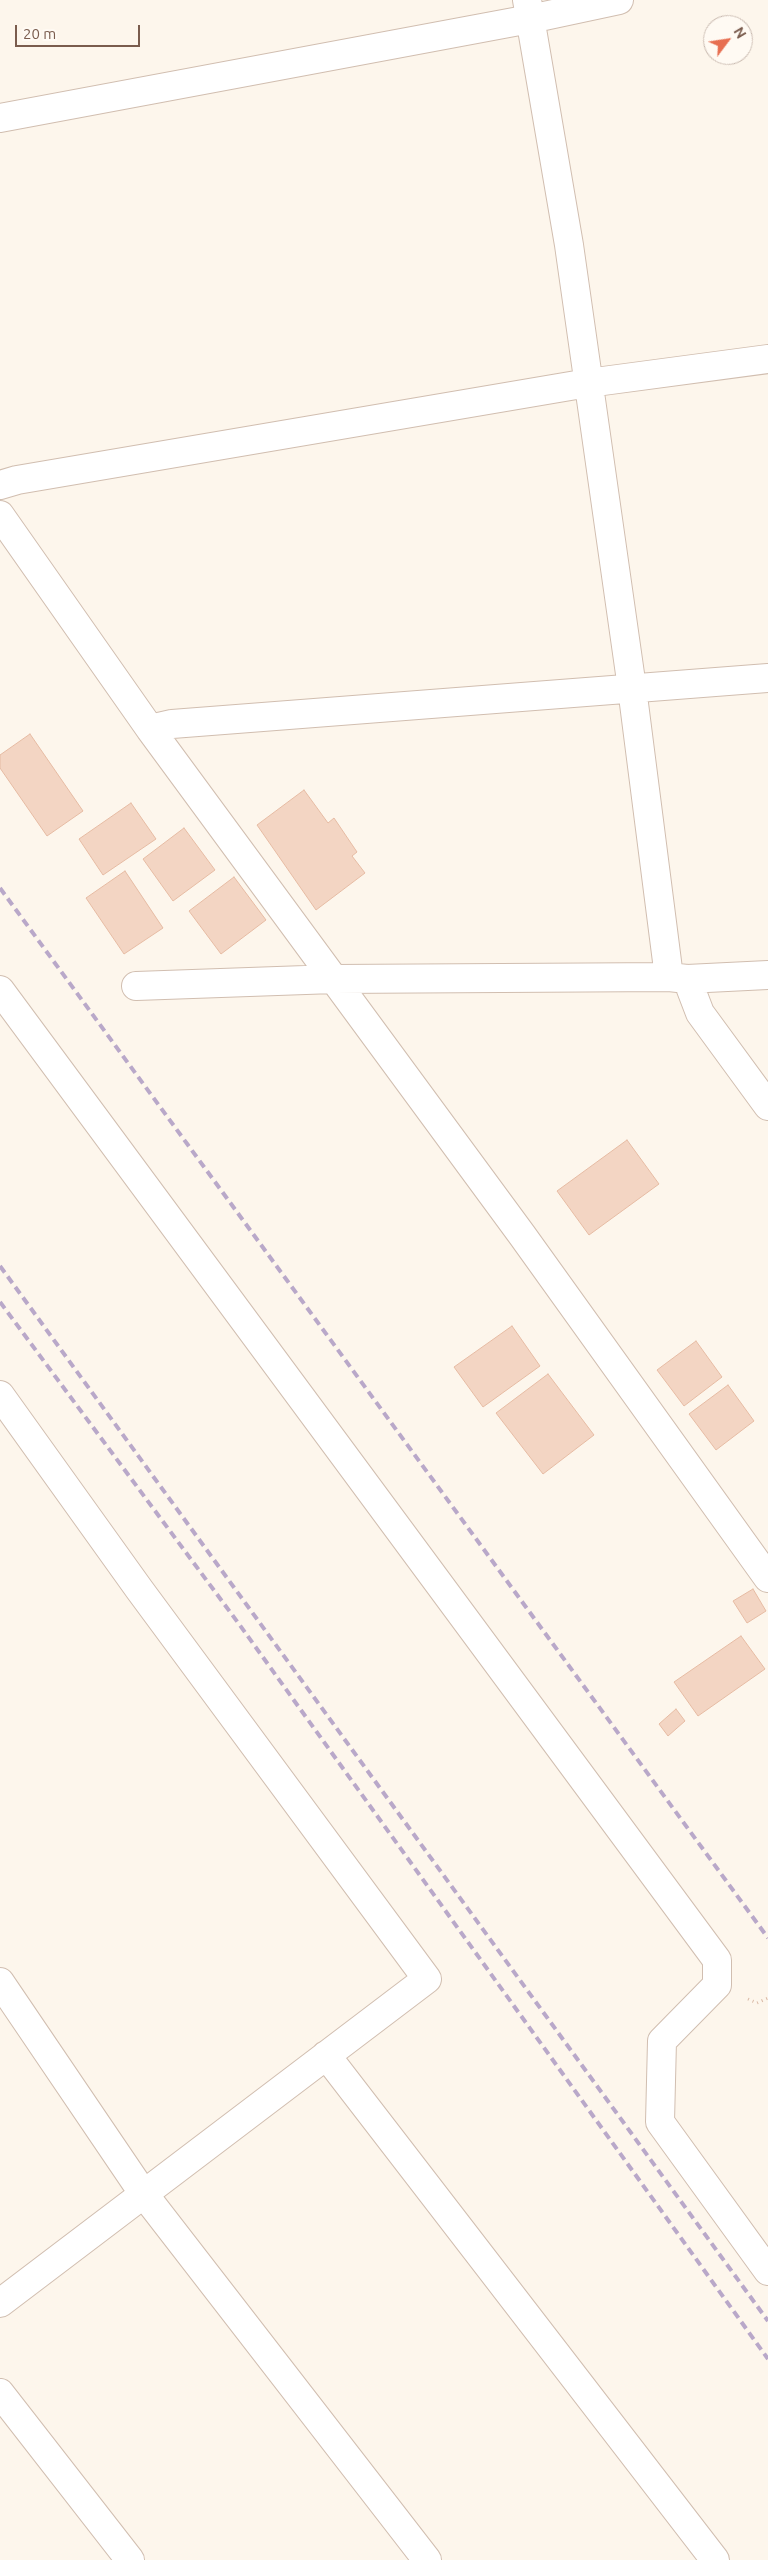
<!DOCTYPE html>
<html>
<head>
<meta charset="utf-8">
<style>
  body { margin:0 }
  #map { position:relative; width:768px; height:2560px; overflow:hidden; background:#fdf6ec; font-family:Ubuntu,sans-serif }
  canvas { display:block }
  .north { position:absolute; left:703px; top:15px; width:50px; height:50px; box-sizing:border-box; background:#fffaf3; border:1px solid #cabbb1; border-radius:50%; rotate:59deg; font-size:14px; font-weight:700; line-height:20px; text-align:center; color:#7a5c4d }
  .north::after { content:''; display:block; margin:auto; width:18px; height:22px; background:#e76f51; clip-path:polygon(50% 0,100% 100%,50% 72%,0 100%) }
  .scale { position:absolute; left:15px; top:25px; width:125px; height:22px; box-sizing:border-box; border:2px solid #7a5c4d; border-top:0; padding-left:6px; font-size:15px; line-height:18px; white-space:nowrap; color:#7a5c4d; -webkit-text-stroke:4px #fffaf3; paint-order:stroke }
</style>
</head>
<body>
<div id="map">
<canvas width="768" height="2560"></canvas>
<div class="north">N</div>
<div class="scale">20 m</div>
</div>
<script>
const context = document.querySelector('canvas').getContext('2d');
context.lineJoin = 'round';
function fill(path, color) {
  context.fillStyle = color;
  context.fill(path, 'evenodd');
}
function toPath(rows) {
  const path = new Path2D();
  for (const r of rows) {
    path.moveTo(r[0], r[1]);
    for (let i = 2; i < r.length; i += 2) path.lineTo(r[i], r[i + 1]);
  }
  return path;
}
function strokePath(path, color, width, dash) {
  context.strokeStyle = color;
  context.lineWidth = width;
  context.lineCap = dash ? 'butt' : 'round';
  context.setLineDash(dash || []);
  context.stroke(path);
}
const building = toPath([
  [30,734,83,811,47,836,0,768,0,755,30,734],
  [304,790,328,823,334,818,357,852,352,856,365,873,316,910,257,825,304,790],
  [131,803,156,839,103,875,79,839,131,803],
  [184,828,215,870,173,901,143,859,184,828],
  [125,871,163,928,124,954,86,898,125,871],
  [234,877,266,920,221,954,189,911,234,877],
  [627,1140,659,1184,589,1235,557,1191,627,1140],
  [512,1326,540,1366,483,1407,454,1367,512,1326],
  [696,1341,722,1377,684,1406,657,1370,696,1341],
  [548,1374,594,1435,543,1474,496,1413,548,1374],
  [728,1385,754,1421,716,1450,689,1414,728,1385],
  [753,1589,766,1611,747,1623,733,1601,753,1589],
  [741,1636,765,1669,698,1716,674,1682,741,1636],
  [676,1709,685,1721,668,1736,659,1724,676,1709]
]);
const path = toPath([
  [748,1999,757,2003,768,1998]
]);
const minor = toPath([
  [527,0,569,245,632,688,669,977],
  [0,118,530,19,619,0],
  [0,485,17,480,588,383,768,359],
  [0,515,150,729,522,1235,768,1578],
  [150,729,172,724,768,678],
  [687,979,700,1013,768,1106],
  [136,986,334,979,669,977,687,979,768,975],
  [0,990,717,1960,717,1985,662,2041,660,2122,768,2271],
  [0,1395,139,1589,427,1979,0,2303],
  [0,1982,143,2193,427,2560],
  [326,2055,715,2560],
  [0,2393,130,2560]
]);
const rail = toPath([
  [0,888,768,1938],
  [0,1266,768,2321],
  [0,1302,239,1624,768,2359]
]);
fill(building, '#f3d5c3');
strokePath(building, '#e6bba3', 1);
strokePath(minor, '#d1beb0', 30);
strokePath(path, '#d9b8a5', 3, [1, 4]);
strokePath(minor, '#fff', 28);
strokePath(rail, '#b9a8c9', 4, [8, 5]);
</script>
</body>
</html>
